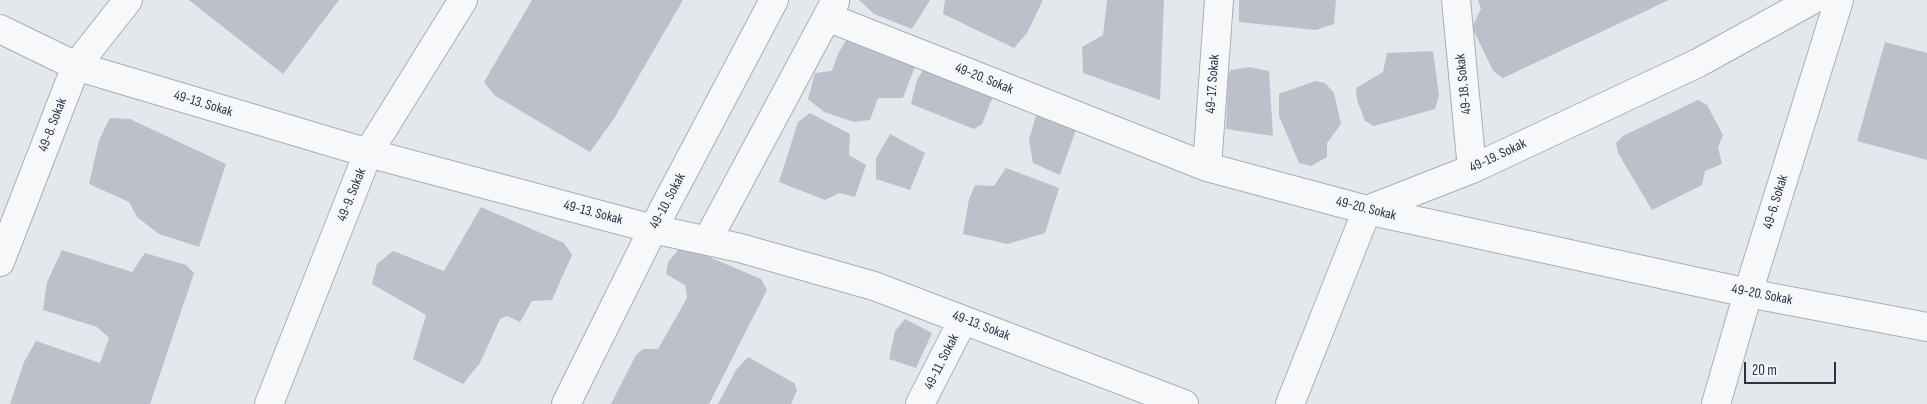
<!DOCTYPE html>
<html>
<head>
<meta charset="utf-8">
<style>
  body { margin:0 }
  #map { position:relative; width:1927px; height:404px; overflow:hidden; background:#e4e7ec; font-family:"Sofia Sans Condensed",sans-serif }
  canvas { display:block }
  .scale { position:absolute; left:1744px; top:362px; width:92px; height:22px; box-sizing:border-box; border:2px solid #2b3445; border-top:0; padding-left:6px; font-size:15px; line-height:18px; white-space:nowrap; color:#2b3445; -webkit-text-stroke:4px #f4f6f9; paint-order:stroke }
</style>
</head>
<body>
<div id="map">
<canvas width="1927" height="404"></canvas>
<div class="scale">20 m</div>
</div>
<script>
const context = document.querySelector('canvas').getContext('2d');
context.lineJoin = 'round';
function fill(path, color) {
  context.fillStyle = color;
  context.fill(path, 'evenodd');
}
function toPath(rows) {
  const path = new Path2D();
  for (const r of rows) {
    path.moveTo(r[0], r[1]);
    for (let i = 2; i < r.length; i += 2) path.lineTo(r[i], r[i + 1]);
  }
  return path;
}
function strokePath(path, color, width, dash) {
  context.strokeStyle = color;
  context.lineWidth = width;
  context.lineCap = dash ? 'butt' : 'round';
  context.setLineDash(dash || []);
  context.stroke(path);
}
function drawText(font, color, halo, rows, align = 'center') {
  context.font = font + ' "Sofia Sans Condensed",sans-serif';
  context.lineWidth = 5;
  context.setLineDash([]);
  context.textBaseline = 'middle';
  context.strokeStyle = halo;
  context.fillStyle = color;
  for (const [text, x, y, turn = 0] of rows) {
    context.save();
    context.translate(x, y);
    context.rotate((+turn || 0) * Math.PI / 180);
    context.textAlign = isNaN(turn) ? turn : align;
    if (halo) context.strokeText(text, 0, 0);
    context.fillText(text, 0, 0);
    context.restore();
  }
}
const building = toPath([
  [189,0,339,0,283,74],
  [532,0,683,0,615,117,590,152,494,95,484,82],
  [859,0,930,0,912,29,874,14],
  [945,0,1043,0,1027,33,1014,48,943,14],
  [1107,0,1164,0,1160,100,1083,73,1082,47,1103,35],
  [1239,0,1336,0,1334,24,1316,30,1239,22],
  [1478,0,1669,0,1503,78,1493,71,1472,27,1481,9],
  [850,33,916,64,903,98,878,98,870,120,854,122,824,112,808,99,815,73,832,71,837,56],
  [1885,42,1927,53,1927,160,1857,141],
  [1433,51,1439,95,1435,109,1374,126,1365,121,1357,100,1356,88,1383,72,1387,53],
  [928,62,996,89,982,124,974,129,911,104,917,80],
  [1249,67,1269,71,1273,136,1226,129,1228,76,1231,70],
  [1315,81,1325,83,1334,93,1341,124,1327,143,1327,157,1311,166,1299,163,1279,116,1279,94],
  [1698,100,1707,105,1723,135,1718,147,1722,164,1705,171,1702,185,1652,210,1618,153,1616,143,1623,136],
  [1038,108,1079,121,1060,175,1033,163,1029,140],
  [810,113,850,134,849,155,866,165,855,197,839,193,825,200,779,182,798,122],
  [110,118,130,119,226,164,199,247,159,234,137,217,129,202,89,184,99,140],
  [890,134,925,153,910,190,876,179,876,158],
  [1006,168,1059,188,1045,233,1007,244,963,234,969,199,975,185,994,186],
  [481,207,564,243,572,255,552,300,532,301,520,322,507,316,500,319,480,363,463,384,413,359,426,315,372,284,377,264,393,251,444,271],
  [688,248,761,279,767,290,709,404,611,404,636,355,643,349,658,349,687,298,685,285,666,274,668,262,679,249],
  [62,250,132,272,145,253,186,265,194,273,150,404,10,404,24,362,36,341,100,363,109,338,97,327,43,310,47,282],
  [905,319,932,333,916,368,889,359,895,331],
  [748,357,794,383,797,390,791,404,718,404,736,370]
]);
const minor = toPath([
  [1456,0,1472,169],
  [827,17,1207,167,1367,210,1748,293,1927,327],
  [0,29,76,66,368,153,653,229,740,248,874,286,1184,404],
  [1207,167,1219,0],
  [707,241,835,2],
  [0,262,76,66,128,0],
  [269,404,368,153,463,0],
  [566,404,653,229,774,0],
  [920,404,963,320],
  [1290,404,1367,210,1472,169,1698,63,1812,0],
  [1716,404,1748,293,1839,0]
]);
const streetNames = [
  ["49-20. Sokak",984,79,22],
  ["49-17. Sokak",1213,84,-86],
  ["49-18. Sokak",1464,84,-96],
  ["49-13. Sokak",203,104,17],
  ["49-8. Sokak",53,125,-69],
  ["49-19. Sokak",1498,156,-25],
  ["49-9. Sokak",352,195,-68],
  ["49-10. Sokak",668,201,-62],
  ["49-6. Sokak",1776,202,-73],
  ["49-20. Sokak",1366,209,14],
  ["49-13. Sokak",593,213,15],
  ["49-20. Sokak",1762,295,11],
  ["49-13. Sokak",981,326,21],
  ["49-11. Sokak",942,362,-63]
];
fill(building, '#bbc0ca');
strokePath(minor, '#a9aeb7', 30);
strokePath(minor, '#f7f8fa', 28);
drawText('14px', '#2b3445', '#f4f6f9', streetNames);
</script>
</body>
</html>
